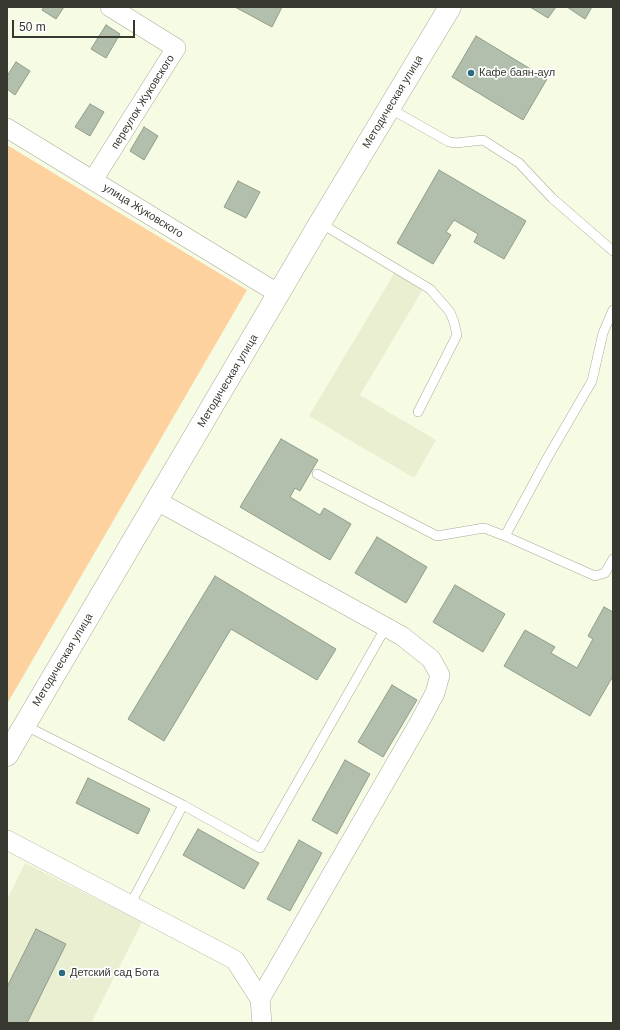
<!DOCTYPE html>
<html>
<head>
<meta charset="utf-8">
<style>
  body { margin:0 }
  #map { position:relative; width:620px; height:1030px; overflow:hidden; background:#f6fbe4; font-family:Helvetica,sans-serif }
  canvas { display:block }
  .frame { position:absolute; inset:0; border:8px solid #373930; pointer-events:none }
  .scale { position:absolute; left:12px; top:20px; width:123px; height:18px; box-sizing:border-box; border:2px solid #373930; border-top:0; padding-left:5px; font-size:12px; line-height:14px; white-space:nowrap; color:#373930; -webkit-text-stroke:3px #fff; paint-order:stroke }
</style>
</head>
<body>
<div id="map">
<canvas width="620" height="1030"></canvas>
<div class="frame"></div>
<div class="scale">50 m</div>
</div>
<script>
const context = document.querySelector('canvas').getContext('2d');
context.lineJoin = 'round';
function fill(path, color) {
  context.fillStyle = color;
  context.fill(path, 'evenodd');
}
function toPath(rows) {
  const path = new Path2D();
  for (const r of rows) {
    path.moveTo(r[0], r[1]);
    for (let i = 2; i < r.length; i += 2) path.lineTo(r[i], r[i + 1]);
  }
  return path;
}
function strokePath(path, color, width, dash) {
  context.strokeStyle = color;
  context.lineWidth = width;
  context.lineCap = dash ? 'butt' : 'round';
  context.setLineDash(dash || []);
  context.stroke(path);
}
function drawText(font, color, halo, rows, align = 'center') {
  context.font = font + ' Helvetica,sans-serif';
  context.lineWidth = 3.5;
  context.setLineDash([]);
  context.textBaseline = 'middle';
  context.strokeStyle = halo;
  context.fillStyle = color;
  for (const [text, x, y, turn = 0] of rows) {
    context.save();
    context.translate(x, y);
    context.rotate((+turn || 0) * Math.PI / 180);
    context.textAlign = isNaN(turn) ? turn : align;
    if (halo) context.strokeText(text, 0, 0);
    context.fillText(text, 0, 0);
    context.restore();
  }
}
const built = toPath([
  [395,272,423,289,360,395,436,440,414,478,309,416],
  [25,863,142,922,91,1023,7,1023,7,900]
]);
const green = toPath([
  [7,145,247,290,7,704]
]);
const building = toPath([
  [44,7,64,7,56,19,42,10,44,7],
  [235,7,282,7,272,27,235,7],
  [530,7,556,7,548,18,530,7],
  [567,7,592,7,585,19,567,7],
  [106,25,120,34,106,58,91,49,106,25],
  [476,36,547,79,523,120,452,77,476,36],
  [16,62,30,71,15,95,7,89,7,76,16,62],
  [90,104,104,112,90,136,75,127,90,104],
  [144,127,158,136,144,160,130,151,144,127],
  [439,170,526,221,504,259,474,242,478,234,454,220,446,232,451,235,433,264,397,243,439,170],
  [238,181,260,192,246,218,224,207,238,181],
  [281,439,318,460,300,491,295,488,290,497,320,515,324,508,351,524,330,560,240,507,281,439],
  [377,537,427,567,406,603,355,573,377,537],
  [215,576,336,649,317,680,231,629,164,741,128,719,215,576],
  [455,585,505,614,483,652,433,622,455,585],
  [604,607,613,612,613,676,590,716,504,666,525,630,555,647,551,653,577,668,593,639,588,636,604,607],
  [392,685,417,700,383,757,358,742,392,685],
  [345,760,370,774,337,834,312,820,345,760],
  [88,778,150,809,138,834,76,803,88,778],
  [198,829,259,863,244,889,183,855,198,829],
  [299,840,322,853,290,911,267,899,299,840],
  [36,929,66,944,27,1023,7,1023,7,987,36,929]
]);
const lane = toPath([
  [389,108,449,142,456,143,483,140,519,163,552,198,613,251],
  [320,223,430,289,450,312,454,322,457,335,418,412],
  [317,474,437,536,484,528,505,536,549,455,592,381,603,333,613,310],
  [505,536,595,576,605,573,613,559],
  [24,725,183,805,260,848,386,627],
  [130,905,183,805]
]);
const street = toPath([
  [7,128,279,294],
  [93,180,176,48,110,7],
  [157,501,402,636,431,659,440,675,435,693,419,723,260,999],
  [7,840,235,960,260,999,262,1023]
]);
const secondary = toPath([
  [7,755,320,223,450,7]
]);
const markers = [
  [471,73,4,"#2c6a80"],
  [62,973,4,"#2c6a80"]
];
const poiNames = [
  ["Кафе баян-аул",479,73],
  ["Детский сад Бота",70,973]
];
const streetNames = [
  ["переулок Жуковского",143,102,-58],
  ["Методическая улица",393,102,-59],
  ["улица Жуковского",143,211,32],
  ["Методическая улица",228,381,-59],
  ["Методическая улица",63,660,-59]
];
fill(built, '#eaefd2');
fill(green, '#fdd29e');
fill(building, '#b1bfac');
strokePath(building, '#909d8b', 1);
strokePath(lane, '#a7ab96', 10);
strokePath(street, '#a7ab96', 20);
strokePath(secondary, '#a7ab96', 23);
strokePath(lane, '#fff', 9);
strokePath(street, '#fff', 19);
strokePath(secondary, '#fff', 22);
for (const [x, y, r, color] of markers) {
  const dot = new Path2D();
  dot.arc(x, y, r, 0, 2 * Math.PI);
  context.fillStyle = color;
  context.fill(dot);
  strokePath(dot, '#fff', 1.5);
}
drawText('11px', '#373930', '#fff', poiNames, 'left');
drawText('11px', '#373930', '#fff', streetNames);
</script>
</body>
</html>
